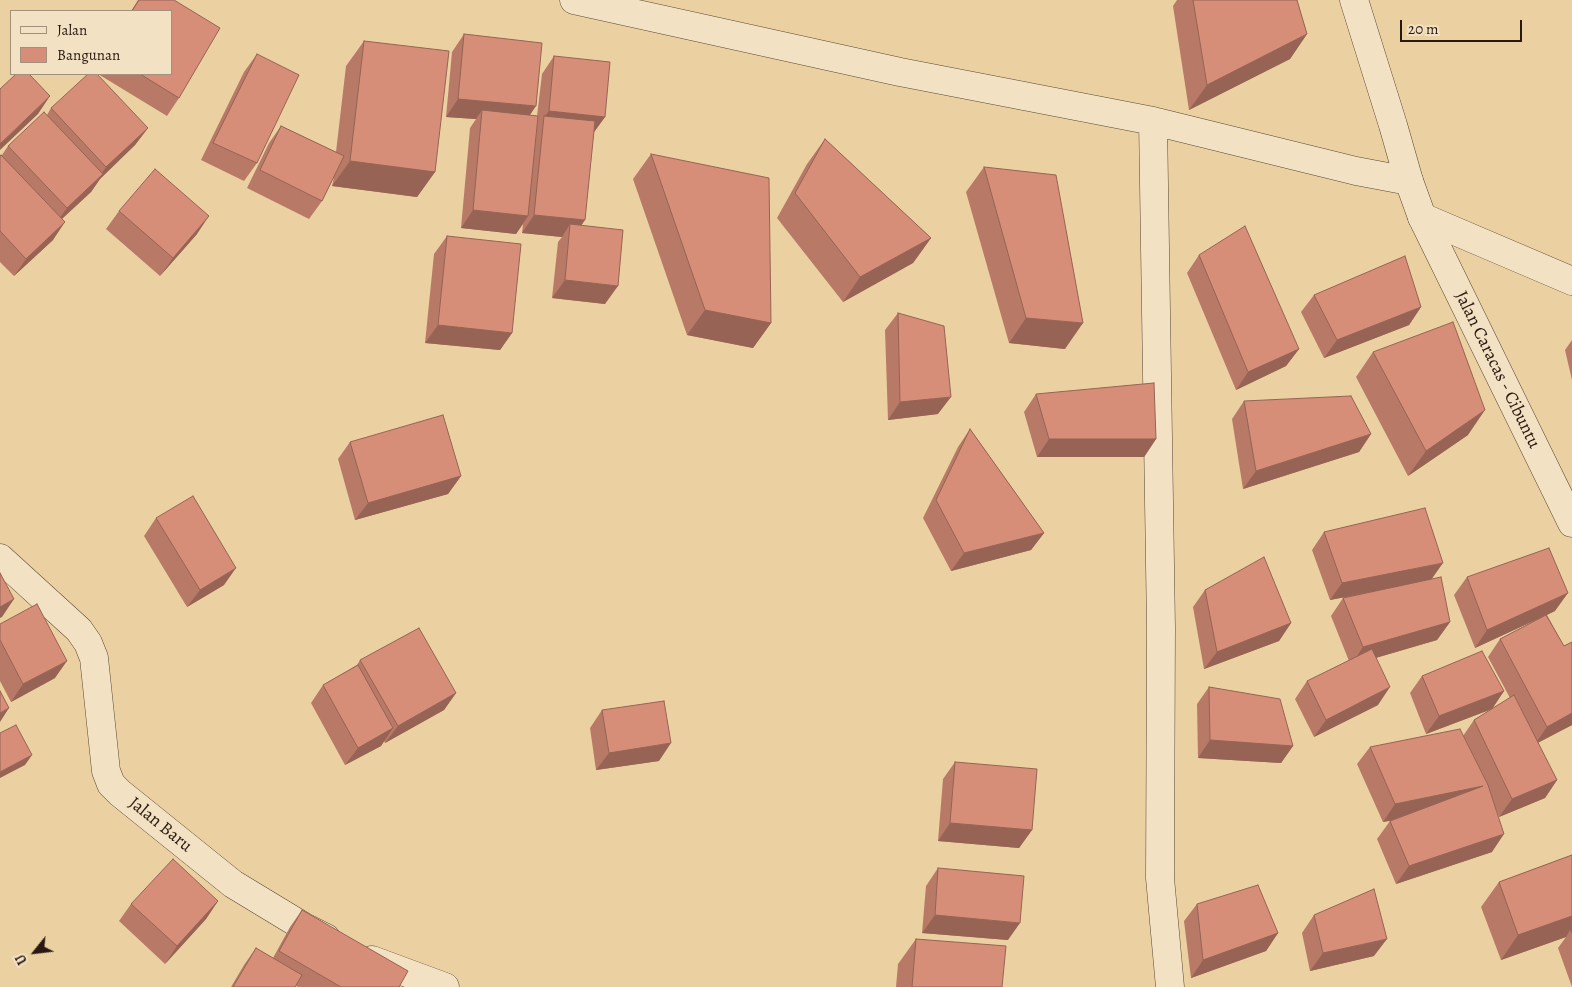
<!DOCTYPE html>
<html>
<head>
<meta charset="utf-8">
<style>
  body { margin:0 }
  #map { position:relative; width:1572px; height:987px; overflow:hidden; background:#ebd1a1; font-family:Alegreya,serif }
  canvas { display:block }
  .legend { position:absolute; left:10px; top:10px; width:162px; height:65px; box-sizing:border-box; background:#f2e1c2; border:1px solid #a2917c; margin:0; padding:6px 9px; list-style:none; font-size:15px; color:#291912 }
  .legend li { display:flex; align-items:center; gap:10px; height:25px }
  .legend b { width:25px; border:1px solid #a2917c }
  .north { position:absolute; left:10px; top:927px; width:50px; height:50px; -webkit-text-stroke:4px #f2e1c2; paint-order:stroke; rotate:241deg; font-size:14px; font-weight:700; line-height:20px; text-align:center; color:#291912 }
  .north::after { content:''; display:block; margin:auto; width:18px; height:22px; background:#291912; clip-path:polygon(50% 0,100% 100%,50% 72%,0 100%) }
  .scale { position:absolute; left:1400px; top:20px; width:122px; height:22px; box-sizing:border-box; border:2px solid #291912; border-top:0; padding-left:6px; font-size:15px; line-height:18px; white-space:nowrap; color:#291912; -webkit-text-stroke:4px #f2e1c2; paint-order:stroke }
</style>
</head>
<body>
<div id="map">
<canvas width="1572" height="987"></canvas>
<ul class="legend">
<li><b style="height:6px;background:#f2e1c2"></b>Jalan</li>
<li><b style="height:14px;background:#d68e78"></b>Bangunan</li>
</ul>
<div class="north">U</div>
<div class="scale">20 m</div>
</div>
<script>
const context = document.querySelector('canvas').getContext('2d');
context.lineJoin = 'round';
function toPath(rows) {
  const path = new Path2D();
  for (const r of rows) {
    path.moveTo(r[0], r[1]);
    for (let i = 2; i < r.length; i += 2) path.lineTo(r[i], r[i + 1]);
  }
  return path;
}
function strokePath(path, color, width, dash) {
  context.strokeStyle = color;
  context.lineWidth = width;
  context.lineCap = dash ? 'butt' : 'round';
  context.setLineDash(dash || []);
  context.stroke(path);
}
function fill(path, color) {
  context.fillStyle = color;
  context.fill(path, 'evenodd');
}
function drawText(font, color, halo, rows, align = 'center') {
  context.font = font + ' Alegreya,serif';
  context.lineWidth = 4;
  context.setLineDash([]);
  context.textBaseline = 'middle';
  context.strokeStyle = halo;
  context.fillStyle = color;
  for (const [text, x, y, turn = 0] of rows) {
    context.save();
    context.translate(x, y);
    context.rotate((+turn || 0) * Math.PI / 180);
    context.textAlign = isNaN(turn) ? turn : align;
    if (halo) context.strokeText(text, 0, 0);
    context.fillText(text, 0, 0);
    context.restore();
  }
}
const minor = toPath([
  [574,0,900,72,1153,121,1356,171,1409,181],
  [1153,121,1161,628,1160,878,1170,987],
  [1422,217,1572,281],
  [0,558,79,630,88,643,94,658,106,771,111,784,120,793,233,884,304,927,326,938],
  [372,960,445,987]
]);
const tertiary = toPath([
  [1354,0,1393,125,1409,181,1422,217,1572,523]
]);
const wall = toPath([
  [138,0,174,0,179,98,167,116,98,74,171,74,171,11,131,11],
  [1177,0,1297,0,1307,34,1290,59,1189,110,1173,6],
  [464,34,530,115,537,116,542,74,554,56,605,117,593,133,581,226,605,304,552,298,558,242,562,237,522,233,523,224,516,234,461,228,470,128,476,119,446,117,452,52],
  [364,41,435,172,417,197,332,186,334,177,322,201,309,219,247,188,269,143,281,126,336,152,346,66],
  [257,54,257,163,244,181,201,160,244,72],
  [51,108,148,128,135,145,100,179,91,192,62,219,53,240,14,276,0,262,0,156,2,155,8,146,47,115],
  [825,139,931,238,913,263,843,302,777,218,807,164],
  [651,154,771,323,753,348,687,335,633,179],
  [984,167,1065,349,1009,343,966,192],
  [119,211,197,234,160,276,106,229],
  [447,236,512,333,500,350,425,343,434,254],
  [1199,255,1299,349,1286,366,1236,390,1187,273],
  [1314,295,1421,307,1409,325,1324,358,1301,312],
  [898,313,938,414,888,420,885,330],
  [1572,340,1572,380,1565,350],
  [1373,352,1468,435,1408,476,1356,377],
  [1036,394,1156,439,1144,457,1037,457,1024,412],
  [1244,401,1371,434,1359,452,1243,489,1232,419],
  [970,429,1044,533,1031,550,951,571,923,518,958,447],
  [350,442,461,476,448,494,355,520,338,459],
  [156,518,224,585,187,607,144,536],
  [1324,532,1432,579,1450,622,1437,640,1376,658,1378,705,1314,737,1295,699,1307,681,1349,661,1331,616,1343,598,1346,597,1330,600,1312,550],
  [1467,577,1555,611,1547,615,1564,646,1572,642,1572,725,1538,743,1557,780,1545,798,1499,817,1496,809,1492,852,1396,884,1377,839,1390,821,1383,822,1357,764,1370,747,1463,736,1474,720,1510,698,1488,657,1500,639,1538,619,1475,648,1454,595],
  [1205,590,1291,623,1279,641,1204,669,1193,607],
  [0,624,55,678,11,702,0,681],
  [360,660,456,693,444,710,385,743,384,741,381,746,345,765,311,703,323,685,357,665],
  [1422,676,1504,691,1492,709,1426,734,1410,693],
  [1209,687,1293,746,1281,763,1198,758,1197,704],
  [602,710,659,761,596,770,590,728],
  [955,762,1032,830,1019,848,938,841,943,779],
  [1572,855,1572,987,1558,948,1566,937,1501,960,1481,907,1499,882],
  [938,868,1008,940,922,933,926,886],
  [218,901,206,919,165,964,119,921,131,904],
  [1197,904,1278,933,1266,951,1191,978,1184,921],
  [302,910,399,987,298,987,296,986,295,987,231,987,244,965,256,948,273,958,290,927],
  [1314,915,1374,956,1310,971,1302,933],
  [916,939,1002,987,896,987,898,964]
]);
const shadedWall = toPath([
  [1307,34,1290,59,1189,110,1207,85],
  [50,96,38,114,0,150,0,144],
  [458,99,536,106,524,124,482,110,476,119,446,117],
  [549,111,605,117,592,135,544,117],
  [148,128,135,145,100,179,91,192,54,226,67,208,98,179,106,167],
  [350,161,435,172,417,197,332,186],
  [473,210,528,216,516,234,461,228],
  [534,215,585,220,573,238,570,224,562,237,522,233],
  [209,216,197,234,160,276,173,258],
  [65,222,53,240,14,276,26,259],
  [931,238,913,263,843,302,860,277],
  [565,280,618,286,605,304,552,298],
  [1421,307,1409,325,1324,358,1337,340],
  [705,310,771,323,753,348,687,335],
  [1026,318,1083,323,1065,349,1009,343],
  [438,325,512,333,500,350,425,343],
  [1299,349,1286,366,1236,390,1248,372],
  [951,397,938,414,888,420,900,402],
  [1485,410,1468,435,1408,476,1426,451],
  [1371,434,1359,452,1243,489,1256,471],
  [1049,439,1156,439,1144,457,1037,457],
  [461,476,448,494,355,520,368,503],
  [1044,533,1031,550,951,571,964,553],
  [1443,563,1431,580,1330,600,1342,583],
  [236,568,224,585,187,607,200,590],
  [1568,593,1555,611,1475,648,1487,630],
  [14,599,2,617,0,618,0,607],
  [1450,622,1437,640,1351,665,1363,647],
  [1291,623,1279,641,1204,669,1217,652],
  [67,661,55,678,11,702,23,684],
  [1390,687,1378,705,1314,737,1326,720],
  [1504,691,1492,709,1426,734,1439,716],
  [456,693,444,710,385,743,398,726],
  [9,708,0,722,0,713],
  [1572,713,1572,725,1535,744,1547,727],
  [393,728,381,746,345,765,358,748],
  [1210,740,1293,746,1281,763,1198,758],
  [671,743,659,761,596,770,609,753],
  [32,755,25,765,0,778,0,772],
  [1557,780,1545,798,1499,817,1512,799],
  [1483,786,1471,804,1383,822,1395,804],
  [950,823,1032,830,1019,848,938,841],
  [1504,834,1492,852,1396,884,1409,866],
  [218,901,206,919,165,964,177,946],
  [935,915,1020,923,1008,940,922,933],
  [1572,916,1572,934,1570,930,1566,937,1501,960,1518,935],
  [1278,933,1266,951,1191,978,1203,960],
  [1387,939,1374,956,1310,971,1323,953]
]);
const building = toPath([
  [139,0,174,0,220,28,179,98,140,74,171,74,171,11,132,11,139,0],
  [1193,0,1297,0,1307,34,1207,85,1193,0],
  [464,34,542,43,536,106,458,99,464,34],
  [364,41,449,51,435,172,350,161,364,41],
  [257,54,299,75,257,163,213,143,257,54],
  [554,56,610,62,605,117,549,111,554,56],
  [16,74,29,74,50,96,0,144,0,89,16,74],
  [88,74,97,74,148,128,106,167,51,108,88,74],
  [482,110,538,116,528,216,473,210,482,110],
  [44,112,103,174,67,208,8,146,44,112],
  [544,116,595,121,585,220,534,215,544,116],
  [281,126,344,156,322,201,260,170,281,126],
  [825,139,931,238,860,277,795,193,825,139],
  [651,154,769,178,771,323,705,310,651,154],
  [1,155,65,222,26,259,0,231,0,156,1,155],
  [984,167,1056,175,1083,323,1026,318,984,167],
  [155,169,209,216,173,258,119,211,155,169],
  [570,224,623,230,618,286,565,280,570,224],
  [1245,226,1299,349,1248,372,1199,255,1245,226],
  [447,236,521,244,512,333,438,325,447,236],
  [1405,256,1421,307,1337,340,1314,295,1405,256],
  [898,313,944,326,951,397,900,402,898,313],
  [1453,322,1485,410,1426,451,1373,352,1453,322],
  [1154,383,1156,439,1049,439,1036,394,1154,383],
  [1351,396,1371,434,1256,471,1244,401,1351,396],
  [443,415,461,476,368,503,350,442,443,415],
  [970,429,1044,533,964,553,936,500,970,429],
  [193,496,236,568,200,590,156,518,193,496],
  [1425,508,1443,563,1342,583,1324,532,1425,508],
  [1549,548,1568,593,1487,630,1467,577,1549,548],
  [1264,557,1291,623,1217,652,1205,590,1264,557],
  [0,573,14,599,0,607,0,573],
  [1441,577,1450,622,1363,647,1343,598,1441,577],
  [37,604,67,661,23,684,0,640,0,624,37,604],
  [1546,615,1564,646,1572,642,1572,713,1547,727,1500,639,1546,615],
  [419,628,456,693,398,726,360,660,419,628],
  [1372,649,1390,687,1326,720,1307,681,1372,649],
  [1482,651,1504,691,1439,716,1422,676,1482,651],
  [358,665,393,728,358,748,323,685,358,665],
  [1209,687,1280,699,1293,746,1210,740,1209,687],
  [0,691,9,708,0,713,0,691],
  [1514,695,1557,780,1512,799,1474,720,1514,695],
  [664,701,671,743,609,753,602,710,664,701],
  [16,725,32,755,0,772,0,733,16,725],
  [1460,729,1488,785,1504,834,1409,866,1390,821,1483,786,1395,804,1370,747,1460,729],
  [955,762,1037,769,1032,830,950,823,955,762],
  [1572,855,1572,916,1518,935,1499,882,1572,855],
  [173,859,218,901,177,946,131,904,173,859],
  [938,868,1024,876,1020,923,935,915,938,868],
  [1258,885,1278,933,1203,960,1197,904,1258,885],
  [1374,889,1387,939,1323,953,1314,915,1374,889],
  [302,910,408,971,399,987,341,987,279,951,302,910],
  [916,939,1006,946,1002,987,912,987,916,939],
  [256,948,302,975,295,987,233,987,256,948]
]);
const streetNames = [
  ["Jalan Caracas - Cibuntu",1497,370,64],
  ["Jalan Baru",160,825,39]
];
strokePath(minor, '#5a4736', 29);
strokePath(tertiary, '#5a4736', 29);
strokePath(minor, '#f2e1c2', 28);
strokePath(tertiary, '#f2e1c2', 28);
fill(wall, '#b87a67');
fill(shadedWall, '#966354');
fill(building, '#d68e78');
strokePath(building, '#966354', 1);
drawText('18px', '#291912', '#f2e1c2', streetNames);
</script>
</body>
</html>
